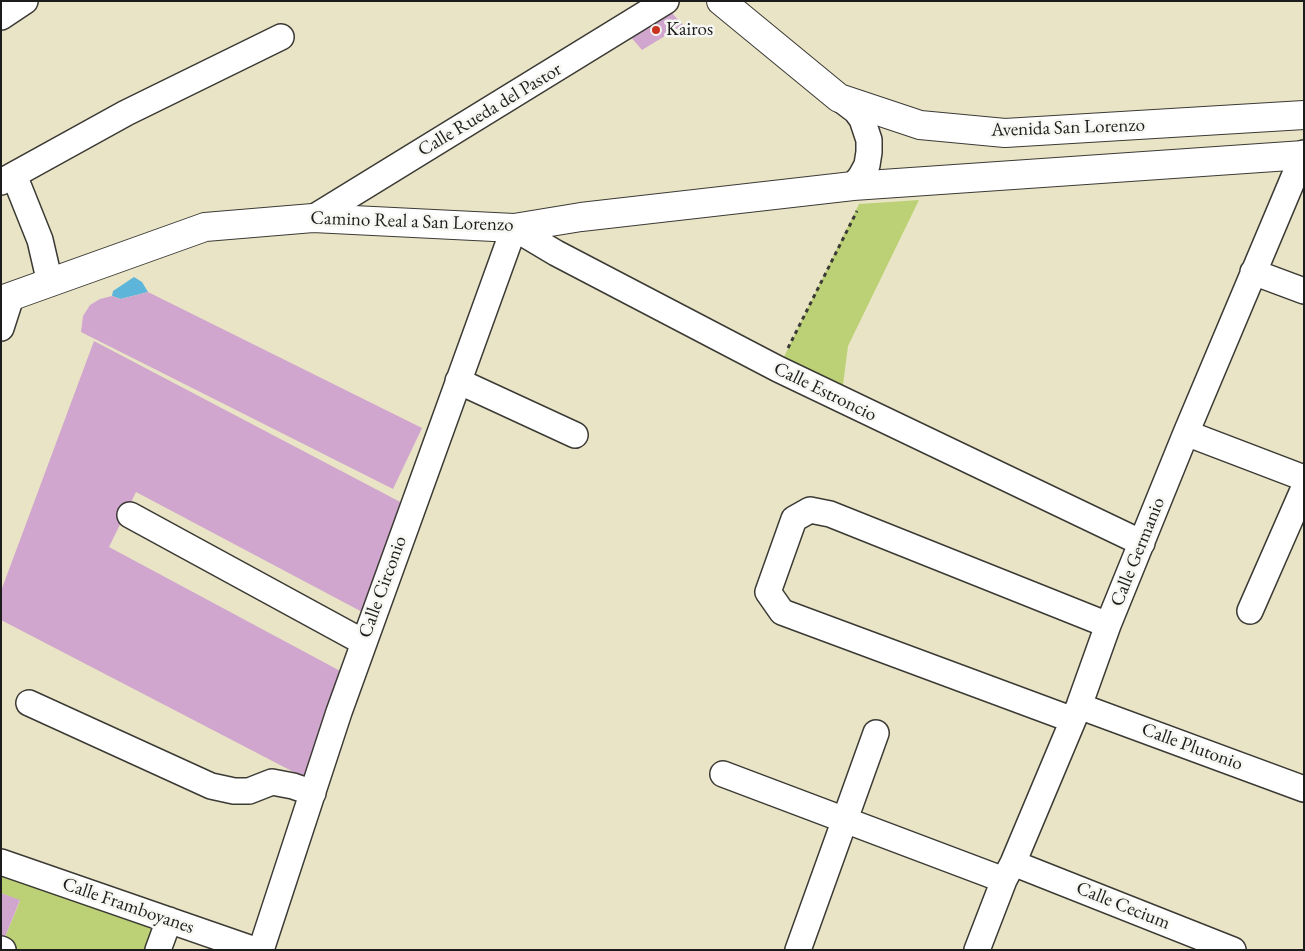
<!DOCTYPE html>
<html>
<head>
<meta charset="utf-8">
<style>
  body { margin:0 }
  #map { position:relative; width:1305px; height:951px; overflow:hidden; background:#e9e4c5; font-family:"EB Garamond",serif }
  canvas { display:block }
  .frame { position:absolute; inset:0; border:2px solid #1c1c1c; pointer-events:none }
</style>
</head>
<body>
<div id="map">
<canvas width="1305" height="951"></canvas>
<div class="frame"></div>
</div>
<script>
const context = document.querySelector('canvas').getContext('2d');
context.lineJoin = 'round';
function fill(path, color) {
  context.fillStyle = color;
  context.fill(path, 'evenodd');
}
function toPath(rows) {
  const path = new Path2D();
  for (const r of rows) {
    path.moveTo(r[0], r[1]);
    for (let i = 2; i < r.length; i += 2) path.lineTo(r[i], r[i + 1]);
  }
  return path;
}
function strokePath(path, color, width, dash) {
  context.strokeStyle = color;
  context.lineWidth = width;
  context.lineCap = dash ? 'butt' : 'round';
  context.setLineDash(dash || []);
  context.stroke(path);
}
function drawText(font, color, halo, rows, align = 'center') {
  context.font = font + ' "EB Garamond",serif';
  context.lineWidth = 5;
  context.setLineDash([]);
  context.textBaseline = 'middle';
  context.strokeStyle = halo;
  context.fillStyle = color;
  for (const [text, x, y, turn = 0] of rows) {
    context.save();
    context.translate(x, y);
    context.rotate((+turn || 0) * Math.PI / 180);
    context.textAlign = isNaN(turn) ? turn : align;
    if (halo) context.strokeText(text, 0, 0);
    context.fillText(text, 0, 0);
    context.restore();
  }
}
const green = toPath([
  [919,200,848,346,841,400,778,369,859,204],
  [1,862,169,920,158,950,3,950,1,947,20,901,1,893]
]);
const water = toPath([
  [134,277,142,282,148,292,121,299,112,296,113,291]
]);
const building = toPath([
  [669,10,683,25,642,50,630,36],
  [148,292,422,428,393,489,81,332,83,316,90,305,100,299,112,296,121,299],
  [94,341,406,505,366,614,136,492,109,547,344,673,309,780,1,620,1,591],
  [1,893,20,900,1,947]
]);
const path = toPath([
  [788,348,857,211]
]);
const minor = toPath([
  [1,17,25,1],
  [839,98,856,111,862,119,869,140,869,152,867,165,861,176,853,186],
  [14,175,40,240,50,283],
  [1,182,126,113,281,37],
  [313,218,666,1],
  [1253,272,1304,291],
  [1,328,11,297],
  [458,381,575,435],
  [1186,433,1304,478],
  [130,515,363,642],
  [1250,611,1304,488],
  [29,703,211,786,234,791,249,791,272,782,293,786,313,793],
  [1079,706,1304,789],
  [1073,720,782,612,768,592,794,519,810,510,830,514,1108,625],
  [723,774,1004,880],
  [1,862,255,950],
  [1013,863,1233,950],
  [1,949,3,950],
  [158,950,169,920],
  [261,950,339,712,514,228,556,253,778,369,1142,543],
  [798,950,876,733],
  [977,950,1004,880,1013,863,1079,706,1108,625,1186,433,1304,153]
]);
const major = toPath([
  [721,1,839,98,920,125,1005,133,1304,115],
  [1,300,205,227,313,218,514,228,581,217,853,186,1304,155]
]);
const markers = [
  [656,30,5,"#c8321e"]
];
const poiNames = [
  ["Kairos",666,30]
];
const streetNames = [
  ["Calle Rueda del Pastor",490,110,-31],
  ["Avenida San Lorenzo",1068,128,-2],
  ["Camino Real a San Lorenzo",412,222,2],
  ["Calle Estroncio",825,392,26],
  ["Calle Germanio",1138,552,-68],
  ["Calle Circonio",383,587,-70],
  ["Calle Plutonio",1192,747,20],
  ["Calle Framboyanes",128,906,19],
  ["Calle Cecium",1123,906,22]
];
fill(green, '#bcd175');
fill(water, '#5db5da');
fill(building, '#d0a6ce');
strokePath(minor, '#3b3a35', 28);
strokePath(major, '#3b3a35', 30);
strokePath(path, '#3b3a35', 3, [4, 4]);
strokePath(minor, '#fff', 25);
strokePath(major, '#fff', 28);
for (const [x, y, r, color] of markers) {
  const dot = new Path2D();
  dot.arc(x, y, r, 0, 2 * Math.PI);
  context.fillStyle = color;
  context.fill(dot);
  strokePath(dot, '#f6f6f2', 2);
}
drawText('19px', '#1c1c1c', '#f6f6f2', poiNames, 'left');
drawText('19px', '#1c1c1c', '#f6f6f2', streetNames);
</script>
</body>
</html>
